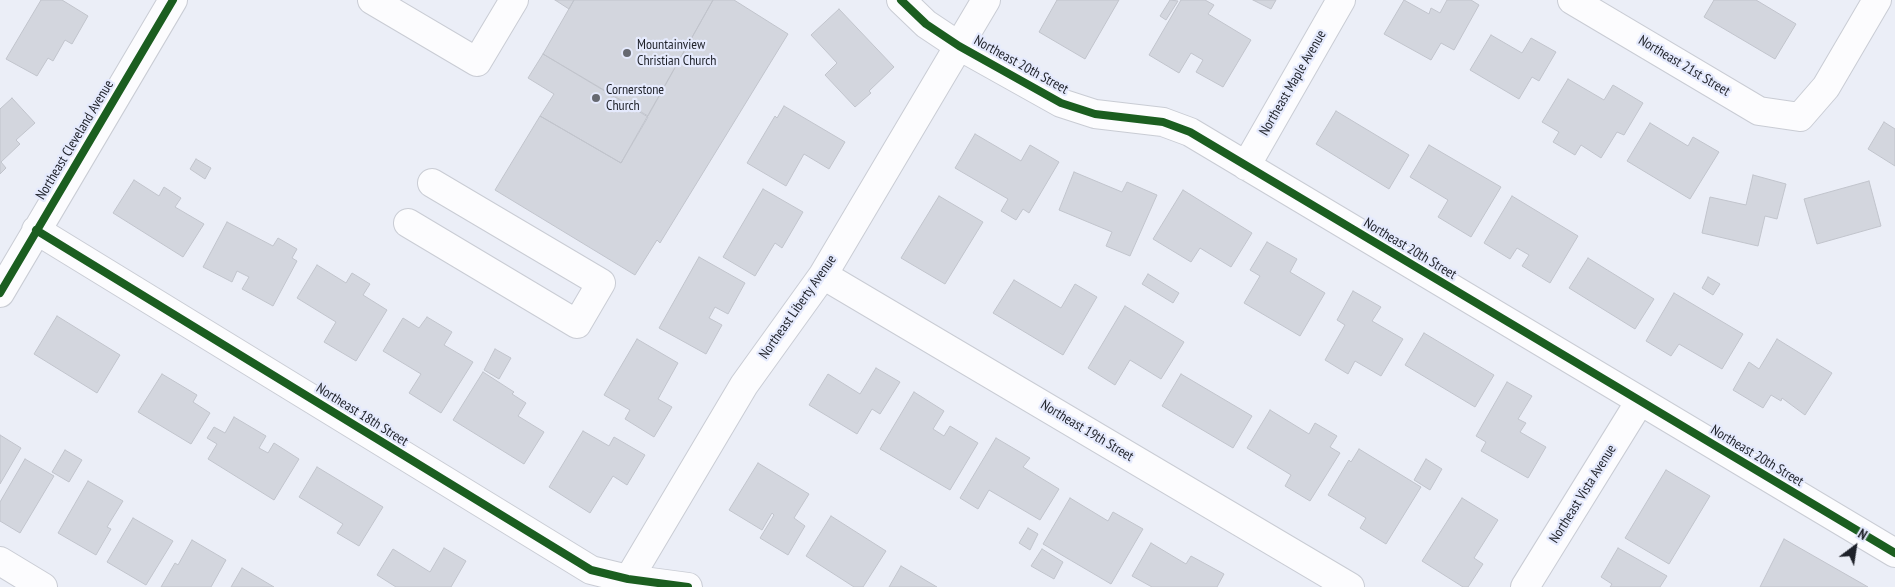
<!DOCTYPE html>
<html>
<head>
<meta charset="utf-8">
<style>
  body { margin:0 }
  #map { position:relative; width:1895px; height:587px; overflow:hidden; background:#ebeef7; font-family:"PT Sans Narrow",sans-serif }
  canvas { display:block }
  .north { position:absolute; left:1830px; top:522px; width:50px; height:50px; -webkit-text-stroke:4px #e5eafd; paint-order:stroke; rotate:31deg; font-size:14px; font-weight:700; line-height:20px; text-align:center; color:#1e2129 }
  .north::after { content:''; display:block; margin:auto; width:18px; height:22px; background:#1e2129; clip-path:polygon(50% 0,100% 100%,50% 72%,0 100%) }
</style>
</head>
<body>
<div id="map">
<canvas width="1895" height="587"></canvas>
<div class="north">N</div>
</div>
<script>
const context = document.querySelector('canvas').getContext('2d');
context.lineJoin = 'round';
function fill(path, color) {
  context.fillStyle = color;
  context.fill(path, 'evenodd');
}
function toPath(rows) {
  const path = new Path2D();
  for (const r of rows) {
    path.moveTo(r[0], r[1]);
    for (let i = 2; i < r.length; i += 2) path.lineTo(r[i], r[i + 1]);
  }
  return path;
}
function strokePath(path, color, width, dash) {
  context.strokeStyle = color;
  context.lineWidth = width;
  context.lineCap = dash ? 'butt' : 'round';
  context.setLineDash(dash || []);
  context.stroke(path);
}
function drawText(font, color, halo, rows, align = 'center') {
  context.font = font + ' "PT Sans Narrow",sans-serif';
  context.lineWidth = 4.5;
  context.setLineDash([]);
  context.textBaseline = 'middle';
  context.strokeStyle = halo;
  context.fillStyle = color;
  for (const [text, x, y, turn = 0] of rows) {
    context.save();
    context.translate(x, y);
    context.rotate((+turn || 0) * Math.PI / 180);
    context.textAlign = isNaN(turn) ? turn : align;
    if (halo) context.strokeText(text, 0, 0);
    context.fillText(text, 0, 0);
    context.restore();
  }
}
const building = toPath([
  [41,0,62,0,88,16,72,44,65,40,53,61,48,58,37,76,6,59,41,0],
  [555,0,574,0,569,9,555,0],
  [574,0,713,0,648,116,543,54,574,0],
  [713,0,734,0,788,34,660,243,657,240,635,275,495,190,540,116,621,163,713,0],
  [1057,0,1119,0,1085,59,1039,32,1057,0],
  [1170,0,1178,1,1166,20,1160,16,1170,0],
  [1181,0,1205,0,1214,5,1208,14,1251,40,1223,87,1196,72,1203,60,1191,53,1179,73,1149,55,1181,0],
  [1253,0,1276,0,1271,9,1253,0],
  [1404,0,1429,14,1431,8,1440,13,1447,0,1471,0,1479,5,1454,50,1441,43,1431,60,1384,34,1404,0],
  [1714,0,1756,0,1796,24,1775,59,1704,17,1714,0],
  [839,9,894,67,869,91,871,93,855,107,825,75,837,63,811,35,839,9],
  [1491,35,1522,53,1531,38,1556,52,1539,81,1532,77,1519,99,1470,70,1491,35],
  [543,54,648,117,621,163,540,116,554,94,528,78,543,54],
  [1568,79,1604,100,1613,85,1643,103,1624,135,1617,132,1601,158,1581,145,1575,155,1553,142,1559,132,1542,122,1568,79],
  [12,98,35,123,16,140,20,144,1,162,6,168,0,174,0,109,12,98],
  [784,106,845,142,829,169,804,154,786,186,747,163,775,116,777,118,784,106],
  [1336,111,1409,155,1389,189,1316,144,1336,111],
  [1884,122,1895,129,1895,166,1868,149,1884,122],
  [1650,123,1688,146,1693,137,1719,152,1690,199,1627,161,1650,123],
  [975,134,1021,161,1030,145,1059,162,1029,213,1023,209,1016,220,1001,211,1008,199,955,168,975,134],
  [1429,145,1501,187,1471,237,1438,217,1448,200,1410,177,1429,145],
  [196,159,211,168,205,179,190,169,196,159],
  [1074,172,1122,192,1127,182,1157,195,1130,256,1106,246,1112,232,1059,210,1074,172],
  [1753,175,1786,184,1777,219,1765,216,1758,246,1702,233,1710,197,1746,205,1753,175],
  [134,180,159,196,164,187,181,198,175,207,204,224,183,257,113,213,134,180],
  [1869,181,1881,226,1817,244,1804,199,1869,181],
  [763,189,803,212,782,248,775,243,755,276,723,257,763,189],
  [1183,190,1252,233,1231,267,1200,248,1191,262,1153,239,1183,190],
  [939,196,983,222,945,284,901,258,939,196],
  [1512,196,1578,236,1550,283,1522,266,1529,255,1517,248,1510,259,1484,243,1512,196],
  [227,222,273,246,278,238,297,249,292,258,297,261,273,306,242,289,249,277,237,271,232,282,203,267,227,222],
  [1267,242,1297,259,1290,272,1325,293,1300,336,1244,303,1260,276,1250,270,1267,242],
  [699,257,745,283,728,314,715,307,709,318,722,325,706,354,659,328,699,257],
  [1588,258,1654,299,1635,329,1569,288,1588,258],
  [317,265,346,283,352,273,370,284,363,295,387,310,356,361,324,342,336,322,297,298,317,265],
  [1148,274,1179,293,1173,303,1142,284,1148,274],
  [1708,277,1720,284,1713,295,1702,288,1708,277],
  [1014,280,1061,308,1075,284,1097,297,1063,355,993,313,1014,280],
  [1353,291,1381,307,1372,321,1403,339,1381,376,1355,361,1348,374,1325,360,1345,325,1337,320,1353,291],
  [1674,293,1743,334,1722,369,1679,344,1671,356,1646,341,1674,293],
  [1125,306,1184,342,1161,379,1130,360,1115,385,1088,368,1125,306],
  [57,316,120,355,97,393,34,354,57,316],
  [427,317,452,332,444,345,473,362,441,413,409,393,421,374,383,351,403,318,419,328,427,317],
  [1424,333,1494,375,1475,407,1405,365,1424,333],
  [637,339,678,363,658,399,672,407,654,437,625,419,630,410,604,395,637,339],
  [1777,339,1832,373,1805,415,1782,398,1781,401,1771,395,1763,408,1733,390,1749,362,1759,369,1777,339],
  [495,349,511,358,499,379,484,370,495,349],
  [876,368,900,382,880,414,872,409,857,434,809,405,828,374,860,394,876,368],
  [483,372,514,392,512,394,526,403,518,416,544,432,524,464,453,420,483,372],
  [162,374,197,395,193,402,210,413,191,444,138,412,162,374],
  [1181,374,1252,416,1233,448,1162,406,1181,374],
  [1507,382,1532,396,1518,419,1526,423,1520,432,1546,447,1528,478,1481,451,1486,442,1476,436,1507,382],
  [914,392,944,411,933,429,944,436,950,426,978,443,950,490,880,449,914,392],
  [1270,410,1309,434,1315,423,1337,436,1330,447,1340,453,1310,501,1285,486,1291,475,1247,448,1270,410],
  [234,417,266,436,259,448,268,453,274,443,299,459,274,500,208,459,217,444,207,438,214,427,225,433,234,417],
  [583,431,609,446,614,437,645,455,627,485,613,476,590,513,549,487,583,431],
  [0,435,21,448,0,484,0,435],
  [996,438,1030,458,1023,467,1059,489,1040,520,989,490,978,509,960,498,996,438],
  [1359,449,1421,487,1386,544,1360,528,1366,518,1328,495,1349,460,1351,462,1359,449],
  [65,450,82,460,69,482,52,472,65,450],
  [25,459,54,476,20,533,0,521,0,502,25,459],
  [1426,459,1442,469,1430,490,1414,480,1426,459],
  [758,463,809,494,794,518,805,526,788,555,760,538,774,515,772,513,762,530,729,510,758,463],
  [317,467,383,507,359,546,337,533,343,524,299,497,317,467],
  [1666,470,1710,496,1669,564,1625,538,1666,470],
  [88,481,123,501,107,527,111,529,96,555,58,533,88,481],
  [1070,498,1108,521,1113,512,1143,529,1111,584,1043,544,1070,498],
  [1462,498,1498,520,1474,558,1483,564,1468,587,1463,587,1422,561,1462,498],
  [831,516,886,551,863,587,854,587,806,556,831,516],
  [133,518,173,541,146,585,107,562,133,518],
  [1028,528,1038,534,1030,550,1019,543,1028,528],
  [1784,539,1868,587,1760,587,1784,539],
  [192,540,226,560,211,587,161,587,175,563,178,565,192,540],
  [1151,543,1186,564,1191,556,1224,574,1217,587,1152,587,1132,576,1151,543],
  [444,548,466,561,451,587,396,587,377,575,393,549,430,572,444,548],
  [1618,548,1667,576,1660,587,1610,587,1612,584,1601,577,1618,548],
  [1042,549,1063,562,1054,579,1031,566,1042,549],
  [901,566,937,587,889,587,901,566],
  [242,568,274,587,231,587,242,568]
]);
const minor = toPath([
  [372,0,477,62,514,0],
  [901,0,926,24,959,46,1061,103,1095,114,1163,122,1190,132,1895,553],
  [1572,0,1759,111,1800,117,1826,87,1877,0],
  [1246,166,1341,0],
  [408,223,577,324,601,283,432,183],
  [36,230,591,570,628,579,688,587],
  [823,275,1350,587],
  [0,293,173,0],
  [0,561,43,587],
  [624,587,744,385,823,275,986,0],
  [1525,587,1640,401]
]);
const cycleway = toPath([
  [901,0,926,24,959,46,1061,103,1095,114,1163,122,1190,132,1895,553],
  [36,230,591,570,628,579,688,587],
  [0,293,173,0]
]);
const markers = [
  [627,53,5,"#666971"],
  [596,98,5,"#666971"]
];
const poiNames = [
  ["Mountainview",637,45],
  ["Christian Church",637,61],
  ["Cornerstone",606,90],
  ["Church",606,106]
];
const streetNames = [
  ["Northeast 20th Street",1021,65,29],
  ["Northeast 21st Street",1684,66,31],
  ["Northeast Maple Avenue",1293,83,-60],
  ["Northeast Cleveland Avenue",75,140,-59],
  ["Northeast 20th Street",1410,249,31],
  ["Northeast Liberty Avenue",798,307,-55],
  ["Northeast 18th Street",362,415,32],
  ["Northeast 19th Street",1087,431,31],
  ["Northeast 20th Street",1757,456,31],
  ["Northeast Vista Avenue",1583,494,-58]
];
fill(building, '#d3d6de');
strokePath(building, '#c1c4cc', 1);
strokePath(minor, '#c9ccd4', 30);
strokePath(minor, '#fcfcfe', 28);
strokePath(cycleway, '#1b5e20', 8);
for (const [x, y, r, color] of markers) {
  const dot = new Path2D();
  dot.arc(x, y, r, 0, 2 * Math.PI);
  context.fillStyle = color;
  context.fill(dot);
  strokePath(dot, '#e5eafd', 2);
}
drawText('14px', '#1e2129', '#e5eafd', poiNames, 'left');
drawText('14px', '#1e2129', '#e5eafd', streetNames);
</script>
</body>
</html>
